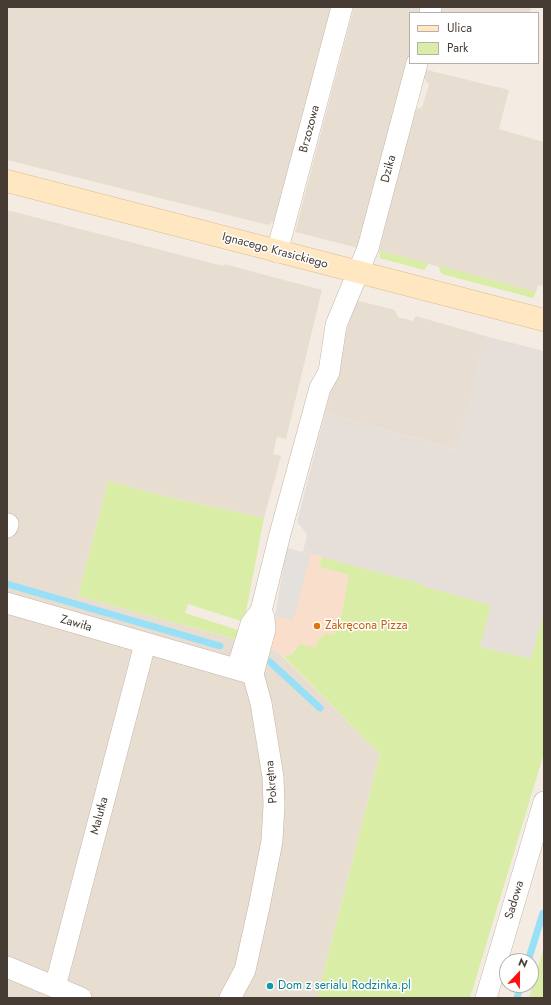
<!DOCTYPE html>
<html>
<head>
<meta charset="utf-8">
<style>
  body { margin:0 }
  #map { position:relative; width:551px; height:1005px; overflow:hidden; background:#f4ece3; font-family:Jost,sans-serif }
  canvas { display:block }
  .frame { position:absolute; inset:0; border:8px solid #463c33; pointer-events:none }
  .legend { position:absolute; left:409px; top:12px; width:130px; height:52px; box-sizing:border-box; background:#fff; border:1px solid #b5b1ad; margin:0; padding:5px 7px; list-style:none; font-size:12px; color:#463c33 }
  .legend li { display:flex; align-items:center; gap:8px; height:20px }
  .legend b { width:20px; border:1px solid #b5b1ad }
  .north { position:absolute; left:499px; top:953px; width:40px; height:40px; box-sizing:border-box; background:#fff; border:1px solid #b5b1ad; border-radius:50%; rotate:22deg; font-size:11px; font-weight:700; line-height:16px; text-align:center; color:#463c33 }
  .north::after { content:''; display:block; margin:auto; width:14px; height:18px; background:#ff0f11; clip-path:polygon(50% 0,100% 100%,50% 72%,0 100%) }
</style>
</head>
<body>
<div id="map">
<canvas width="551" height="1005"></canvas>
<div class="frame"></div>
<ul class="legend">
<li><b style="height:5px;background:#ffe7c2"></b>Ulica</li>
<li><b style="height:11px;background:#d9eda7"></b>Park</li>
</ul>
<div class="north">N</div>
</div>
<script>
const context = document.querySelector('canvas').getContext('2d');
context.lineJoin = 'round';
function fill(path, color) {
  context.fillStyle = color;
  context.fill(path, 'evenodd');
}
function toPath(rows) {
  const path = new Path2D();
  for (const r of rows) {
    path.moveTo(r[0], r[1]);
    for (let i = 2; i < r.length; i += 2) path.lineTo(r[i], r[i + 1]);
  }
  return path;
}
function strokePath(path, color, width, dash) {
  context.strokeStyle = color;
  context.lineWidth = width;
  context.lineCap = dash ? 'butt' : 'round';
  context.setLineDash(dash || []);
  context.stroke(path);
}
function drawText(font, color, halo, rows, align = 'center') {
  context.font = font + ' Jost,sans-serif';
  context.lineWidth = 3;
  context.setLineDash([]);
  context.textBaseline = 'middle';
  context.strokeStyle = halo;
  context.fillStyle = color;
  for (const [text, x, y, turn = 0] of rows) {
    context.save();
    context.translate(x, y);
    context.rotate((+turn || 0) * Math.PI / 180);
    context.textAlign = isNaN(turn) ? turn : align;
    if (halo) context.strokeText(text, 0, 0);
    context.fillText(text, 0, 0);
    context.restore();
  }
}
const residential = toPath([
  [7,7,335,7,277,220,268,225,7,160],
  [354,7,425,7,424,13,410,13,410,63,391,125,389,126,392,132,358,248,295,232],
  [439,7,531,7,530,13,438,13],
  [423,69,509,90,499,129,544,142,544,286,538,285,536,292,379,251,413,111,422,107,429,85,422,75],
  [7,210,223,266,224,264,322,290,286,439,277,437,273,454,281,456,264,518,176,499,108,481,78,596,277,651,380,754,317,998,7,998],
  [355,300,395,310,398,317,406,319,413,321,416,316,485,336,457,450,325,413]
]);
const commercial = toPath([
  [287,548,322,557,319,567,349,575,341,617,339,617,334,635,323,638,319,638,316,648,294,649,290,655,283,656,277,651,269,649]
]);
const industrial = toPath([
  [485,336,544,351,544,619,542,619,531,659,480,647,490,605,422,586,422,584,303,552,307,534,297,522,325,413,456,450]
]);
const green = toPath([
  [379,251,429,263,424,270,383,259,380,258],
  [439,266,462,272,536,292,533,298,442,274,440,272],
  [108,481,176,499,264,518,244,622,188,604,185,613,241,631,238,640,78,596],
  [322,557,422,584,422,586,491,605,480,647,531,659,542,619,544,619,544,753,470,998,317,998,380,754,283,656,290,655,300,644,316,648,319,637,323,638,325,633,334,635,339,617,341,617,349,575,319,567],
  [544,947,544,998,529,998]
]);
const parking = toPath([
  [287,548,311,554,293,620,275,616]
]);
const stream = toPath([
  [7,584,220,646],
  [270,662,320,708],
  [528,961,543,913],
  [517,998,521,985]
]);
const street = toPath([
  [430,13,431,7],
  [277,252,342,7],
  [7,527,8,524],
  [7,603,253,674,261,703,273,777,274,805,272,841,259,907,245,970,230,998],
  [237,669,251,624,261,611,280,534,320,388,329,372,336,325,368,248,417,63],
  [253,674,265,629,264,618,261,611],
  [7,967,81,998],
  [55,987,145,644],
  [486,998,544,802]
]);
const secondary = toPath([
  [7,181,544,320]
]);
const markers = [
  [317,626,4,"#e8710a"],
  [270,986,4,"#0f9aa8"]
];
const streetNames = [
  ["Brzozowa",310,129,-75],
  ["Dzika",389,169,-75],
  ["Ignacego Krasickiego",275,251,15],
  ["Zawiła",76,624,16],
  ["Pokrętna",272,782,-95],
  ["Malutka",100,816,-75],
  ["Sadowa",515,900,-73]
];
const foodNames = [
  ["Zakręcona Pizza",325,626]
];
const cultureNames = [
  ["Dom z serialu Rodzinka.pl",278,986]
];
fill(residential, '#e8ddd1');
fill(commercial, '#f9decb');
fill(industrial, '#e6ded9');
fill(green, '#d9eda7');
fill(parking, '#e4e0dc');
strokePath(stream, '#98e0f8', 7);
strokePath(street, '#c3b5a8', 22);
strokePath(secondary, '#dcbc8f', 23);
strokePath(street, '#fff', 21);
strokePath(secondary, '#ffe7c2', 22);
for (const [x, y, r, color] of markers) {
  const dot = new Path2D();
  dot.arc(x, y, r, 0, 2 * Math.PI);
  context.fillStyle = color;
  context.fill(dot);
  strokePath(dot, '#fff', 1.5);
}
drawText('12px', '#463c33', '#fff', streetNames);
drawText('12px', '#c56008', '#fff', foodNames, 'left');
drawText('12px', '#0d838f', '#fff', cultureNames, 'left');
</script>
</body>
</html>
